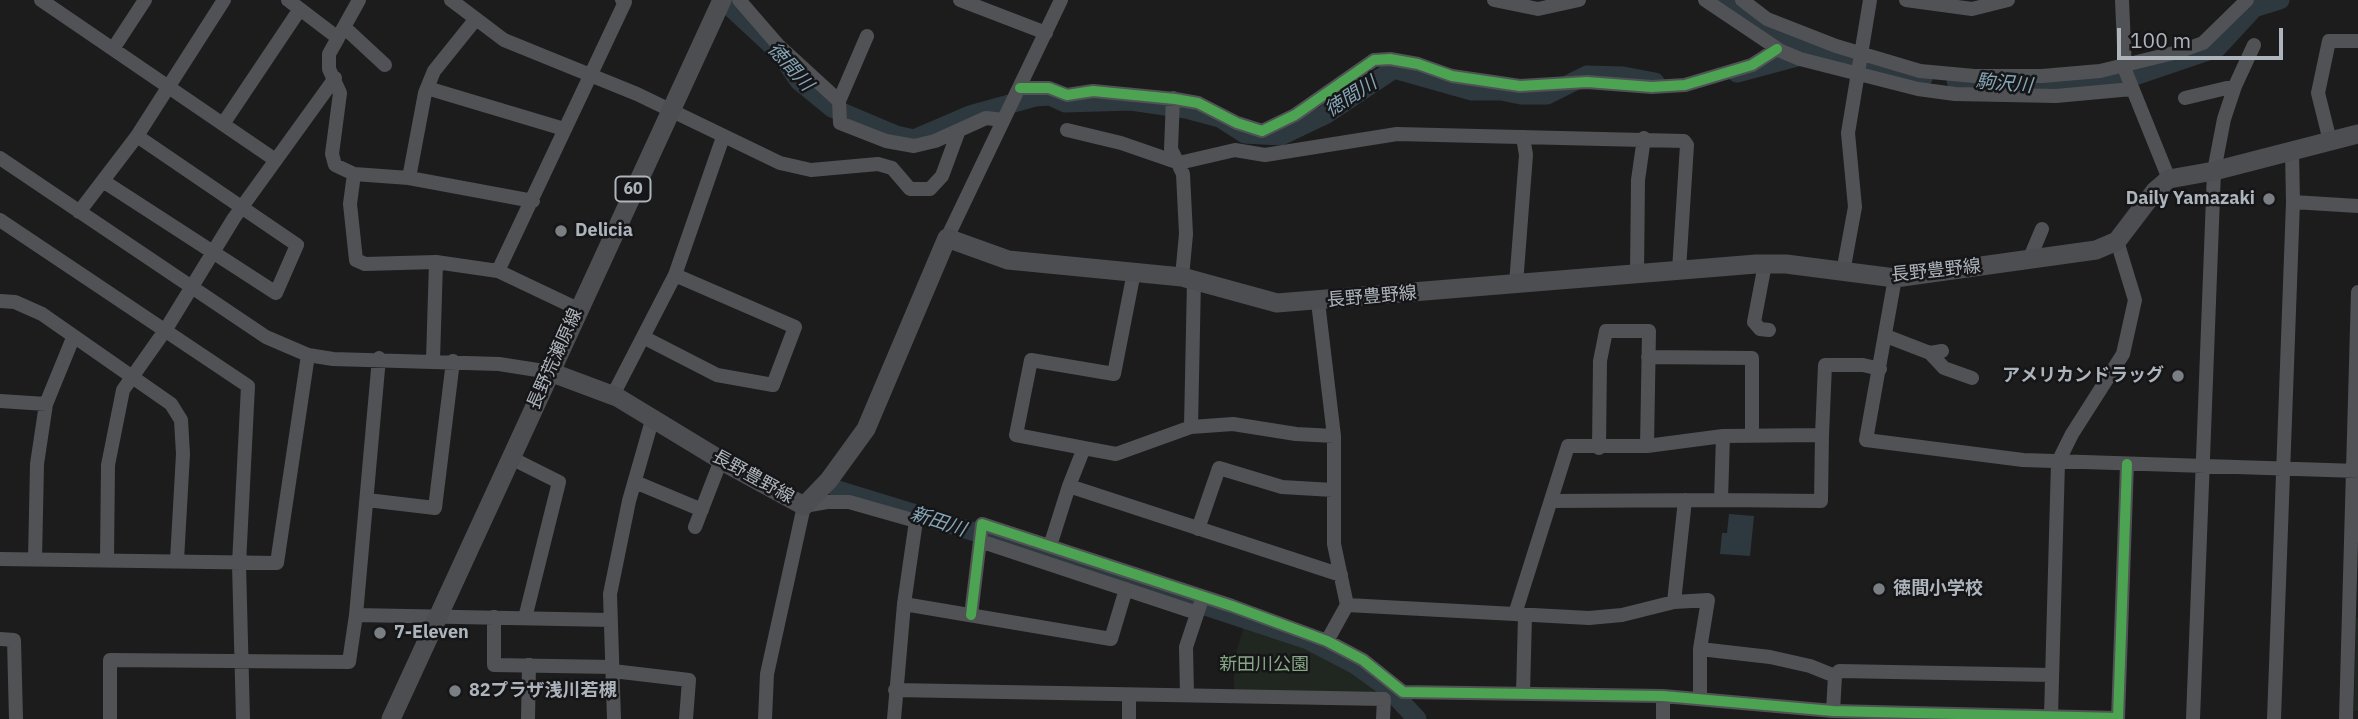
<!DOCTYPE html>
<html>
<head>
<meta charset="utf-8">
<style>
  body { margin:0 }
  #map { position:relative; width:2358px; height:719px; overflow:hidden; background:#1c1c1c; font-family:"IBM Plex Sans",sans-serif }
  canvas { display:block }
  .scale { position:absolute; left:2117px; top:28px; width:166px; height:32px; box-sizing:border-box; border:4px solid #adb4bc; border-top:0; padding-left:9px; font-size:21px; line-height:24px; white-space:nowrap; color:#adb4bc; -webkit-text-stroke:5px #161618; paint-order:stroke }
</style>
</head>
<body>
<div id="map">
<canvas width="2358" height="719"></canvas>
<div class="scale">100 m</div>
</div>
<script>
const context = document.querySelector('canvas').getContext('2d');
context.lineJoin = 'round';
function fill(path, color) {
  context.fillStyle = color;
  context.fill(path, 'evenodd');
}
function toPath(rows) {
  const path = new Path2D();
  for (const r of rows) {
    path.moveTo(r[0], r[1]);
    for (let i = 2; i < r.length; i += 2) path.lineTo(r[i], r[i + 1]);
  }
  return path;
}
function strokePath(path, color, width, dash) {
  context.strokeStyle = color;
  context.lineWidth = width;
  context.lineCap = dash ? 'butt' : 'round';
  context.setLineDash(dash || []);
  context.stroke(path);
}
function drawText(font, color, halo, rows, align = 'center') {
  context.font = font + ' "IBM Plex Sans","Noto Sans JP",sans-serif';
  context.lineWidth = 5;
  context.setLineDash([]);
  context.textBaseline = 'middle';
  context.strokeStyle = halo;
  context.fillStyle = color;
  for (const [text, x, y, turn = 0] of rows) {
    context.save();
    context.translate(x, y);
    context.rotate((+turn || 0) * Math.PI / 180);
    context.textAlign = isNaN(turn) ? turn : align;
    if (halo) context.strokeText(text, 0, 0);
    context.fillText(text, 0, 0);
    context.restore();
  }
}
const green = toPath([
  [2356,618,2358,618,2358,711,2354,711],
  [1244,627,1299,646,1346,667,1387,697,1234,694,1234,659]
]);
const water = toPath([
  [1729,514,1754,516,1750,556,1720,554,1722,533,1727,533]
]);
const river = toPath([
  [723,0,780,53,799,81,832,108,896,135,914,139,970,115,1035,97,1050,96,1065,103,1131,101,1186,109,1220,118,1245,134,1281,136,1325,115,1394,69,1472,91,1501,91,1521,95,1547,95,1587,75,1623,76,1655,82],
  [1719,0,1799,42,1923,78],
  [1737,73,1823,50],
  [1956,81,2042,87,2117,82,2217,48,2254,8,2280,0],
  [838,490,1066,560,1308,640,1356,665,1389,689,1417,719]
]);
const minor = toPath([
  [41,0,274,159],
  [288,0,338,38,329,54,329,69,340,93,332,154,335,165,354,174,409,178,533,201],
  [451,0,504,40,637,94,780,163,811,170,878,164,892,168,910,189,930,189,942,176,959,130],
  [739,0,779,46,839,101,840,123,886,141,914,146,935,141,986,118,1003,120],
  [960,0,1046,33],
  [1494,0,1538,9,1579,0],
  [1705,0,1781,51,1800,59,1918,89,1955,94,2056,96,2132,89],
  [1742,0,1767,19,1836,46,1920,71,1974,76,2042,76,2100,71,2178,52,2203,43,2247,0],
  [1906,0,1972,9,2008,0],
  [2122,0,2125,70,2169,179],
  [344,27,385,65],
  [339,36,359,0],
  [113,49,145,0],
  [427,88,564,129],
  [1020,88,1049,88,1067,95,1093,91,1175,99,1198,103,1237,123,1262,131,1295,115,1374,60,1390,59,1418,64,1452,76,1520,86,1587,82,1652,87,1685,85,1752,65,1777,49],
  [1173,98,1171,149,1183,174,1186,234,1182,277],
  [2185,98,2235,86],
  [839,101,867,36],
  [223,124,300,9],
  [1067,130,1121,143,1179,163,1235,150,1265,155,1397,134,1684,141,1687,145,1679,270],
  [2330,141,2318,93,2329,41,2358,41],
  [0,158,266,337,308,355,333,359,499,364,550,372],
  [354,174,350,204,356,260,365,264,436,262,498,271,578,309],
  [409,178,425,93,434,71,475,20],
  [103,181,276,293,297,245,137,136],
  [2293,202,2358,206],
  [79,212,137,136,224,0],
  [0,220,248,386,239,564,243,719],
  [947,238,1061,0],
  [2029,260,2042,229],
  [1765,264,1754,322,1760,329,1769,330],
  [498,271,625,2,622,0],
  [1843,272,1855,207,1848,133,1870,0],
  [1637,274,1638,180,1644,138],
  [1895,278,1866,440,2023,460,2358,471],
  [1516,284,1526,155,1523,137],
  [0,301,15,302,42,314,171,404,181,420,183,454,177,560],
  [1318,302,1334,436,1334,544,1347,605,1327,641],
  [1886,336,1930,353,1942,351],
  [643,337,717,375,773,385,795,327,675,275],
  [1930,353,1944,368,1972,378],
  [1648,357,1752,358,1752,436],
  [433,360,436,262],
  [613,395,675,275,723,137],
  [0,401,46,404],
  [1191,427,1233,424,1296,434,1334,436],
  [1822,435,1825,365,1863,365,1880,369],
  [1084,448,1116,454,1191,427,1194,280],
  [1599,448,1600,361,1606,331,1649,331,1647,446],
  [511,458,559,482,525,618],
  [635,482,702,510],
  [1069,486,1084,448,1016,435,1031,360,1114,374,1134,272],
  [367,500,435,508,453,361],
  [1552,501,1721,500],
  [695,527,721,460],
  [1198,529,1219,468,1282,487,1333,490],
  [980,541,1197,613],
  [1050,546,1069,486,1341,575],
  [0,559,277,563,308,355],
  [35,559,37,464,46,404,73,338],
  [107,559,108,465,123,390,166,329,234,218,335,78],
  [1674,602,1685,500],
  [904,604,1111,639,1126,589],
  [1347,605,1589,618,1622,615,1674,602,1708,600,1700,649,1700,698],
  [1515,614,1568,446,1647,446,1723,436,1822,435,1821,501,1721,500,1723,436],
  [356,615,610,620],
  [971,615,982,524,1232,606,1327,641,1363,660,1403,692,1663,696,1833,711,2118,718,2127,464],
  [494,617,494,665,612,667],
  [0,639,14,640,16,719],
  [1700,649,1770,657,1810,666,1835,676],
  [613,671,689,680,686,719],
  [1835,676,1839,671,2051,675],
  [895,690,1384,699,1383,719],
  [1523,693,1525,616],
  [1129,695,1129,719],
  [1187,695,1186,647,1200,605],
  [1833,711,1835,676],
  [2051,716,2058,462,2072,434,2123,354,2135,300,2117,241],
  [110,719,110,660,349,662,356,615,379,358],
  [528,719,529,665],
  [614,719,610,594,629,501,653,417],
  [765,719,767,674,804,506,827,502,849,502,916,521,904,604,894,719],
  [1663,719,1663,696],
  [2193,719,2214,171,2224,119,2235,86,2254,45],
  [2274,719,2293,202,2292,151],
  [2346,719,2358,292]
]);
const major = toPath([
  [550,372,617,397,729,465,804,506,829,480,866,429,947,238,1008,260,1182,277,1277,303,1756,264,1786,264,1895,278,2096,250,2117,241,2155,191,2169,179,2214,171,2358,134],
  [391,719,722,0]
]);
const cycleway = toPath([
  [1020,88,1049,88,1067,95,1093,91,1175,99,1198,103,1237,123,1262,131,1295,115,1374,60,1390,59,1418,64,1452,76,1520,86,1587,82,1652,87,1685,85,1752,65,1777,49],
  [971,615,982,524,1232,606,1327,641,1363,660,1403,692,1663,696,1833,711,2118,718,2127,464]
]);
const markers = [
  [2269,199,7,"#7a7f84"],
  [561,231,7,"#7a7f84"],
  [2178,376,7,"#7a7f84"],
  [1879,589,7,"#7a7f84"],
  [380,633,7,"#7a7f84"],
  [455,691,7,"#7a7f84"]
];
const shields = [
  [633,189,35]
];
const shieldNames = [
  ["60",633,189]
];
const poiNames = [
  ["Daily Yamazaki",2255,199,"right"],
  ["Delicia",575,231],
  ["アメリカンドラッグ",2164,376,"right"],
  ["徳間小学校",1893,589],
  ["7-Eleven",394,633],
  ["82プラザ浅川若槻",469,691]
];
const streetNames = [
  ["長野豊野線",1936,271,-6],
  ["長野豊野線",1372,297,-5],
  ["長野荒瀬原線",555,359,-66],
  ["長野豊野線",753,477,29]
];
const parkNames = [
  ["新田川公園",1264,665]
];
const waterNames = [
  ["徳間川",790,67,48],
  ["駒沢川",2004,84,5],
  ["徳間川",1351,97,-33],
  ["新田川",938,522,18]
];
fill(green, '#1f2720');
fill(water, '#2e393f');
strokePath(river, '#2e393f', 19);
strokePath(minor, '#505255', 14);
strokePath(major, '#4d4e51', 19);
strokePath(cycleway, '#4ca352', 10);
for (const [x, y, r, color] of markers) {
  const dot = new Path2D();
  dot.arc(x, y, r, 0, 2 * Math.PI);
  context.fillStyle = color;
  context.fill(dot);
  strokePath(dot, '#161618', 2.5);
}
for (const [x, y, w] of shields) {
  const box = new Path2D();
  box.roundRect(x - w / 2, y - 12.5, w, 25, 5);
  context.fillStyle = '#161618';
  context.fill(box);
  strokePath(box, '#adb4bc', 2);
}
drawText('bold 16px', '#adb4bc', null, shieldNames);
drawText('bold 18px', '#adb4bc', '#161618', poiNames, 'left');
drawText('18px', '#adb4bc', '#161618', streetNames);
drawText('18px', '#87a785', '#161618', parkNames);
drawText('italic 19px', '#85a6b7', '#161618', waterNames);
</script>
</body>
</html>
